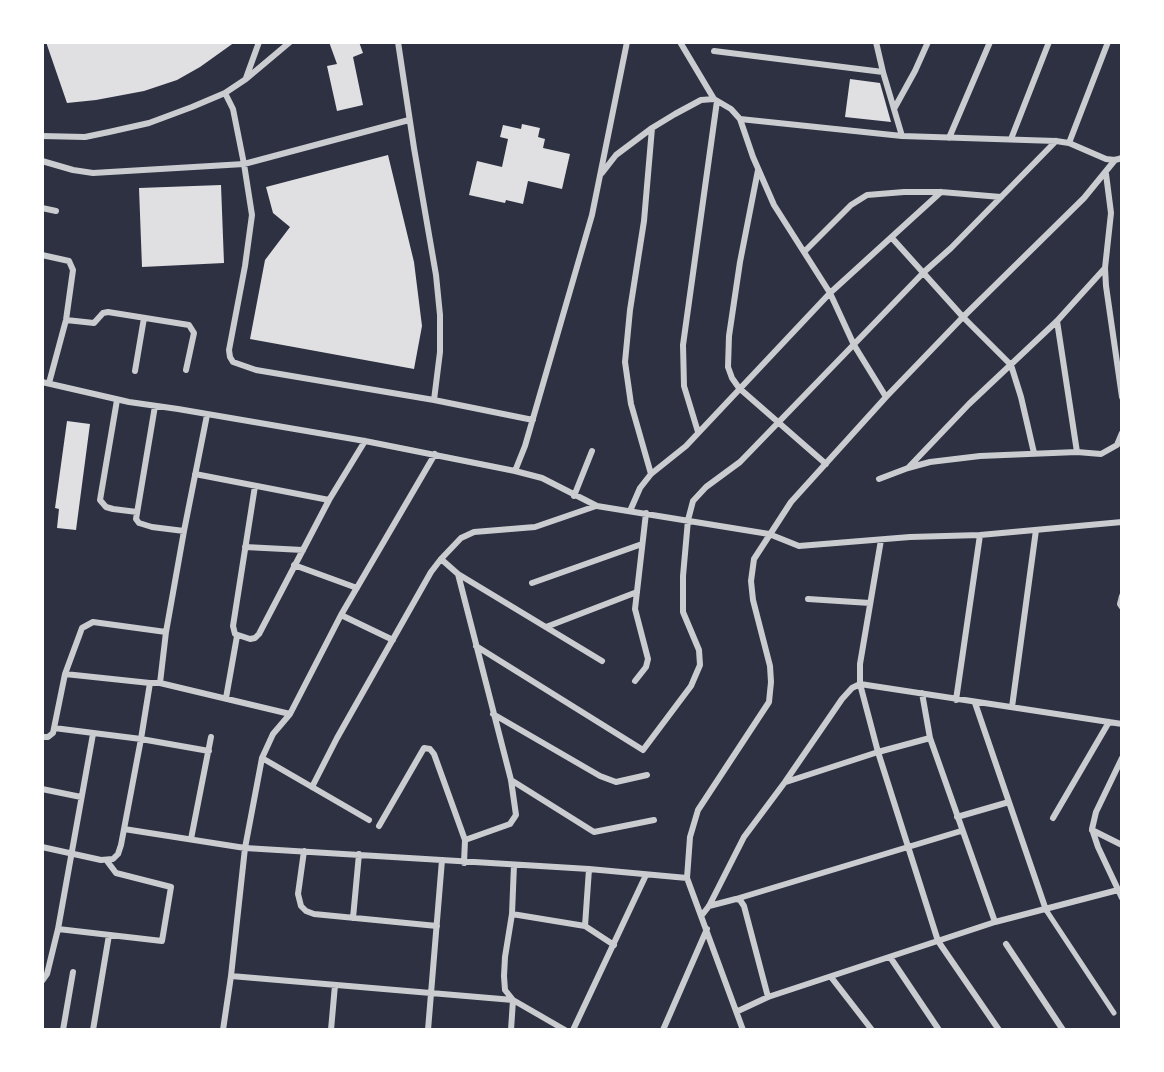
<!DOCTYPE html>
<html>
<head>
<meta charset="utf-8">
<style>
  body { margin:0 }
  #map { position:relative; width:1164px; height:1072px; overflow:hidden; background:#2d3142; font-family:"Golos Text",sans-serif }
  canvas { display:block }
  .frame { position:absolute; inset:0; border:44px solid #fff; pointer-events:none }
</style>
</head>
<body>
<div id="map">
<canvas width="1164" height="1072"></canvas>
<div class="frame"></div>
</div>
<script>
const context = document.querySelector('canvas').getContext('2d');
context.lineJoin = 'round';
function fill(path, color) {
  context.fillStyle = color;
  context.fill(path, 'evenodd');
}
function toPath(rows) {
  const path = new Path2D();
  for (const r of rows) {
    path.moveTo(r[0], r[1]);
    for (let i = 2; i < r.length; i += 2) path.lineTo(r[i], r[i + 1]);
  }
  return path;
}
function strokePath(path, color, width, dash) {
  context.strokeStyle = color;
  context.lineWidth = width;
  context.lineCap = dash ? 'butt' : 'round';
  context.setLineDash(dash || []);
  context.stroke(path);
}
const building = toPath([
  [46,42,235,42,200,67,177,80,144,91,96,100,67,103],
  [329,42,359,42,363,53,353,57,363,105,337,111,327,66,337,64],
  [850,79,880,83,891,122,845,117],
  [522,124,540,128,538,137,545,139,543,148,570,154,562,189,528,181,523,204,506,200,505,203,469,195,477,161,502,167,508,139,500,137,503,125,521,129],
  [388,155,414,262,422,326,414,369,250,339,265,260,290,227,273,213,266,187],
  [221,185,224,263,142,267,139,188],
  [67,421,90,424,76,530,57,528,59,509,55,508]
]);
const pedestrian = toPath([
  [1046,910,1114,1013]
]);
const minor = toPath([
  [398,42,414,148,436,275,440,315,440,352,434,400],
  [680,42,714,99,731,109,740,119,753,157,774,205,830,293,854,345,886,397],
  [876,42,883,72,902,136],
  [714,51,883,72],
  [246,78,259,42],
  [225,93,233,109,244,164,252,215,245,266,229,350,230,357,233,362,256,370,434,400,533,420],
  [894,109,915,71,928,42],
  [740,119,902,136,1056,141,1069,143,1106,159,1115,160,1122,158],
  [42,136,85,137,109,132,149,123,192,107,225,93,246,79,290,42],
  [949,138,990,42],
  [1011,139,1049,42],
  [1069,143,1108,42],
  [42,161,73,170,93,173,244,164,409,120],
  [758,170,740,262,729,336,728,367,732,378,739,388,826,464],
  [602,173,616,155,652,128,675,114,701,100,714,99],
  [1106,174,1111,213,1105,268,1106,286,1122,397],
  [42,208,56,211],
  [892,238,963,317,1011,365,1021,397,1034,453],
  [804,252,851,205,867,195,904,192,941,192,1001,197],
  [42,255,69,261,73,270,66,320,49,383],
  [66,320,94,323,103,313,108,312,189,325,194,333,186,370],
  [1057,321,1077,452],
  [135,371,144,318],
  [42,382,129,402,178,409,365,441,515,471,542,478,597,506,769,534,799,546,910,537,980,535,1122,522],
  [117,400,100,500,106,507,113,509,137,512],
  [155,406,136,519,139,523,152,527,184,531],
  [698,432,684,386,683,345,717,101],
  [908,468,969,404,1057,321,1105,268],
  [515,471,525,446,592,215,627,42],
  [195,474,329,500],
  [651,474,631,404,625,362,630,310,644,221,652,128],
  [879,479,908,468,930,462,980,456,1077,452,1101,454,1117,445,1122,433],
  [255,486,233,626,235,634,250,639,255,638,259,634,329,500,365,441],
  [574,496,592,451],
  [630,511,640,488,651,474,686,446,830,293,941,192],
  [881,540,860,664,860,684,878,752,938,941,999,1030],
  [245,547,303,550],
  [441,559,458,574,602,661],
  [294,565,357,588],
  [458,574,511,780,516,815,510,824,465,840,464,863],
  [532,583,642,544],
  [1122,596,1120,604,1122,607],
  [808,599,870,603],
  [341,615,393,640],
  [546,627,637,592],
  [476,646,643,750,691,686,700,665,699,650,683,612,683,576,688,520,693,501,706,487,740,462,924,272,951,248,1056,141],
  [65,674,150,683],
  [635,681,646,667,648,659,635,609,646,513],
  [160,683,290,714],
  [860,684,1122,724],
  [922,693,930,738,995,922],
  [226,698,237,636],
  [956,700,980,535],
  [975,703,1046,910],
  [1012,707,1036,530],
  [493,714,600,776,616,782,647,775],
  [54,728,141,739,209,751],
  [42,737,48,737,53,733,65,674,82,628,93,622,166,632],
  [262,758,369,820],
  [1122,758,1096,812,1092,829,1098,847,1122,898],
  [511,780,594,832,654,820],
  [786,782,878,752,930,738],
  [312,787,337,738,431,572,441,559,461,538,474,532,535,527,596,506],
  [42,789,81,797],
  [957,817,1009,802],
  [1053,818,1109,722],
  [379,826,424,748,430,749,434,754,465,840],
  [124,829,245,848,589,869,687,878],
  [1092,830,1122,845],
  [191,839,211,737],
  [42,847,101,860,113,859,118,854,121,845,141,739,150,683,160,683,166,632,184,531,207,415],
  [304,851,298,894,301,906,306,911,314,914,437,926],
  [589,869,585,926,614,945],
  [736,899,961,831],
  [709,906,736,899,740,900,744,906,768,997],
  [512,914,585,926],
  [702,915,709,906,744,837,785,782,842,699,852,688,860,684],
  [353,918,359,854],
  [58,929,162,941,171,887,116,873,107,861],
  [1006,944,1063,1030],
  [890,957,939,1030],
  [231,976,513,1000,565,1030],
  [831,977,872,1030],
  [42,981,47,974,58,929,93,734],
  [738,1011,768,997,995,922,1118,890],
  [63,1030,73,972],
  [93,1030,109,935],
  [223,1030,231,976,245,848,262,758,273,734,290,714,341,615,435,454],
  [331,1030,335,985],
  [428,1030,442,860],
  [511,1030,513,1000,505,990,504,976,505,957,512,914,514,865],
  [573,1030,646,875],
  [663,1030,707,929],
  [743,1030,687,878,690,837,698,810,769,702,771,682,770,666,753,600,751,581,754,559,791,502,886,397,963,317,1084,198,1115,160]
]);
fill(building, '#e0e0e3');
strokePath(pedestrian, '#caccd0', 5);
strokePath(minor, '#caccd0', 6);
</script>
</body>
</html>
